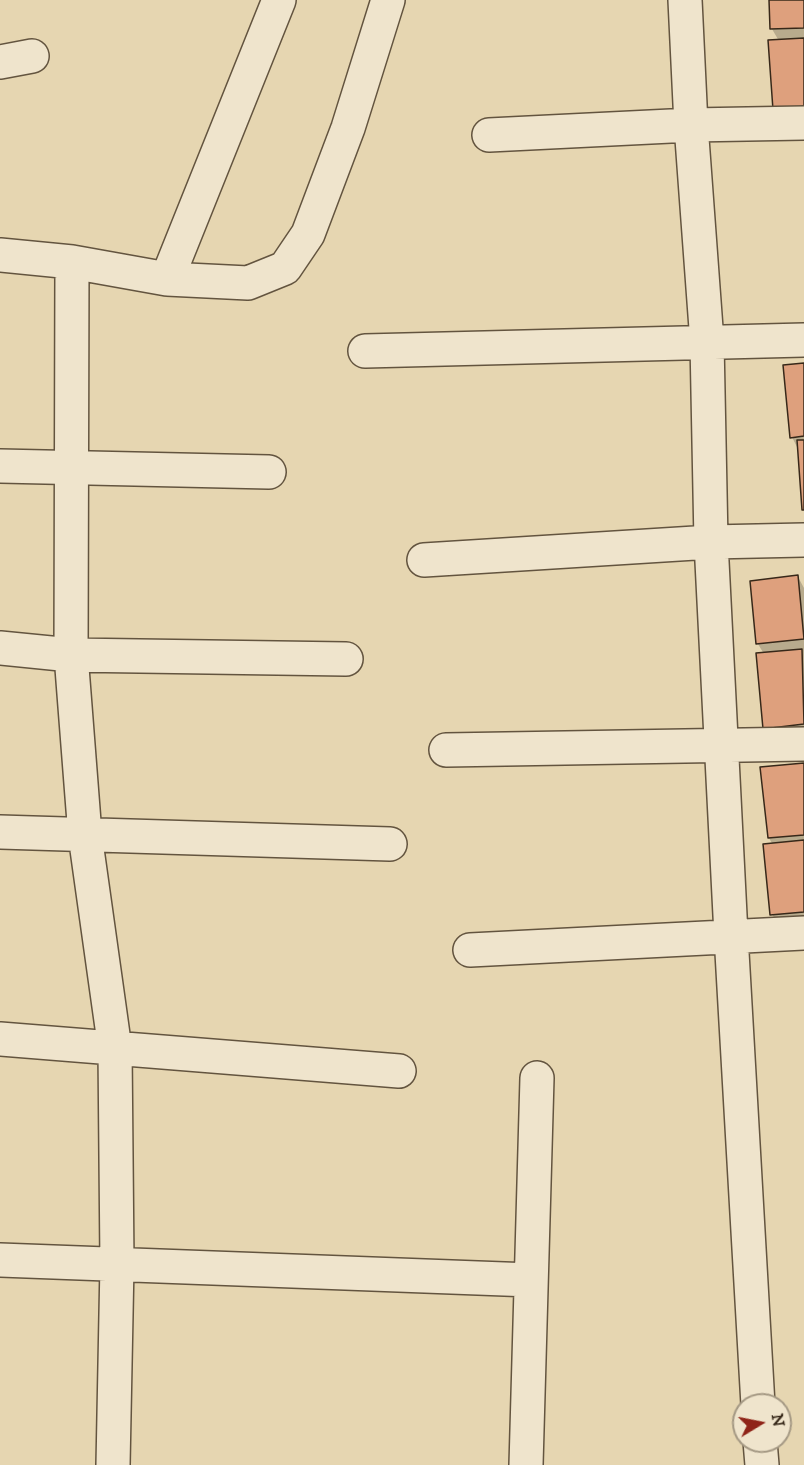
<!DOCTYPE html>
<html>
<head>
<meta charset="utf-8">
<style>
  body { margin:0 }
  #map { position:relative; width:804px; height:1465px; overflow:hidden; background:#e6d6b1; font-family:"IM FELL DW Pica",serif }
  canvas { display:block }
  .north { position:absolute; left:732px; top:1393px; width:60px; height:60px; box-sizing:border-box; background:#efe4cc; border:2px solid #a59984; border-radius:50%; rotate:80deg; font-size:16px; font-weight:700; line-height:24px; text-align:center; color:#372819 }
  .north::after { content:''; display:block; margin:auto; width:21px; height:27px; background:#8f2418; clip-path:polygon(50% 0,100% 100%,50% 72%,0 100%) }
</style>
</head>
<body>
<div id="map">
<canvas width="804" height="1465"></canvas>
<div class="north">N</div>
</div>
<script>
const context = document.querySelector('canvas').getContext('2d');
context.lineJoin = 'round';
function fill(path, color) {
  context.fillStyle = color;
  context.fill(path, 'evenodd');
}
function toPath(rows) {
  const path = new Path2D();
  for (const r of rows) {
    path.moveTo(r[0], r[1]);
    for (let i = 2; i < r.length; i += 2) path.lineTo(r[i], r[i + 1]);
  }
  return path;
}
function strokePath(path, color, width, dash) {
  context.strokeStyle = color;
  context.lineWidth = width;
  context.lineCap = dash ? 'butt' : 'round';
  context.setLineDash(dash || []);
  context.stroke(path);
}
const shadow = toPath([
  [770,0,804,0,804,122,779,41,772,29],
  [804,364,804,511,799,451,792,437],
  [798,577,804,588,804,739,764,728,764,654,758,644,752,582],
  [804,764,804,926,780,928,772,914,773,845,769,838,762,768]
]);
const building = toPath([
  [769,0,804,0,804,28,770,29,769,0],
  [804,38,804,108,773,110,768,40,804,38],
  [804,363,804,436,790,438,783,365,804,363],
  [797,440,804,440,804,510,802,510,797,440],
  [798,575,804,639,756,644,750,581,798,575],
  [802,649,804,724,763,729,756,653,802,649],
  [804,763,804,835,768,838,760,767,804,763],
  [804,840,804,912,770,915,763,844,804,840]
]);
const minor = toPath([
  [685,0,691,125,707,342,711,542,731,935,758,1405],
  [0,62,32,56],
  [489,135,691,125,804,123],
  [0,255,72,262,167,279,248,283,285,268,308,234,348,128,388,0],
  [72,262,71,655,85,835,115,1049,117,1264,113,1465],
  [167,279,279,0],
  [365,351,804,340],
  [0,466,269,472],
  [424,560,711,542,804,540],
  [0,648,71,655,346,659],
  [446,750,804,744],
  [0,832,390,844],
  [470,950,804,933],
  [0,1039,399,1071],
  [0,1260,531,1280],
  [760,1441,762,1465],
  [526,1465,537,1078]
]);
fill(shadow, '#0003');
fill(building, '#dea07d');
strokePath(building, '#372819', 1.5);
strokePath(minor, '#63543f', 36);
strokePath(minor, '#efe4cc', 33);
</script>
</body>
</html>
